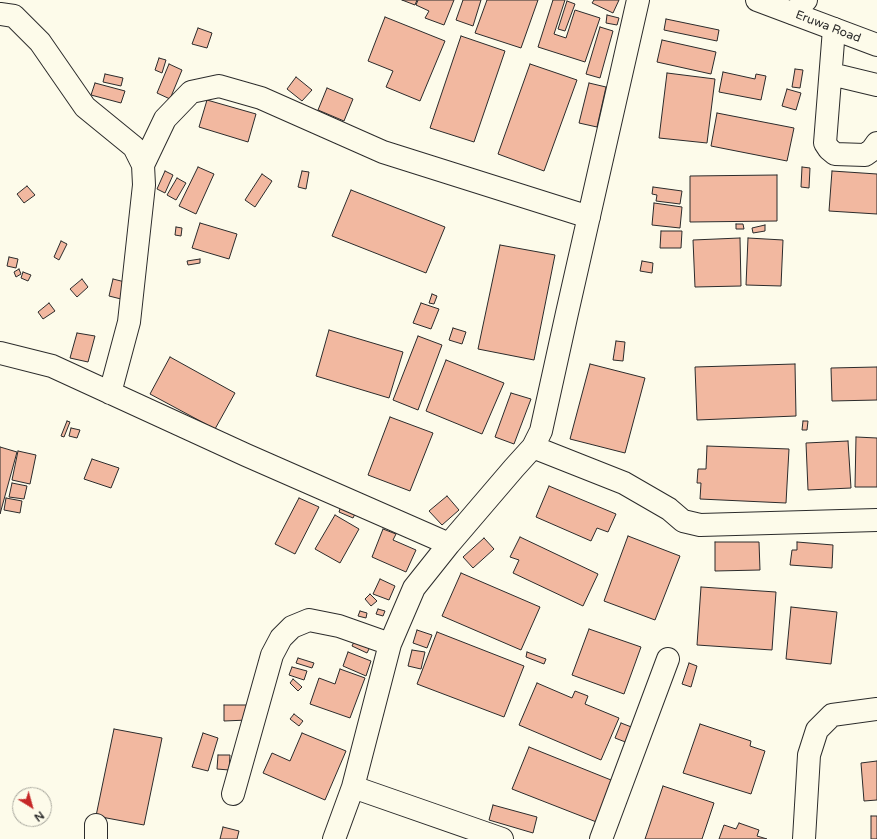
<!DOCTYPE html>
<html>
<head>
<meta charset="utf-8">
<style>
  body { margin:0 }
  #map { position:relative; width:877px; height:839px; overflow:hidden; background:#fdfbea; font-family:"Varela Round",sans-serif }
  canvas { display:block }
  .north { position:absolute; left:12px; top:787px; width:40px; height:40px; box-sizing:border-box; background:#fdfbea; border:1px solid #a9a89e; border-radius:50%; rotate:143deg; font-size:11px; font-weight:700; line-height:16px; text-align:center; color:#2b2b2b }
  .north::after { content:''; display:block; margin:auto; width:14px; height:18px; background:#c62828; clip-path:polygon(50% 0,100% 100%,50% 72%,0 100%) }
</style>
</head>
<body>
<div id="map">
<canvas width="877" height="839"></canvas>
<div class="north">N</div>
</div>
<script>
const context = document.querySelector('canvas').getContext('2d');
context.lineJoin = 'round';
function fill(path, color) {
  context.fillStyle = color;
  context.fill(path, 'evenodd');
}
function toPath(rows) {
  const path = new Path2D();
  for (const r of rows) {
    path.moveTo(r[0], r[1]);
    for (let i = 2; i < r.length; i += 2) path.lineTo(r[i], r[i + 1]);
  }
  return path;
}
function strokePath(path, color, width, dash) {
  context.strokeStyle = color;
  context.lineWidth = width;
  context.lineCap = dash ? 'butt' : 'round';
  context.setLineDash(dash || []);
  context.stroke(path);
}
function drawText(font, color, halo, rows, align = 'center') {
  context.font = font + ' "Varela Round",sans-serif';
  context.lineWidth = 3;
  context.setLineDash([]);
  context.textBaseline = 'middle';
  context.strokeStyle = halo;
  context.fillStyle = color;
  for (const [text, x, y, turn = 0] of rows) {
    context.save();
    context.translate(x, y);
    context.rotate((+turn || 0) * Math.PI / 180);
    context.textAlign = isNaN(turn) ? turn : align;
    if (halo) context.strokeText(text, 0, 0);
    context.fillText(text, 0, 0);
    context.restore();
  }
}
const building = toPath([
  [402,0,417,0,415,5,402,0],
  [418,0,454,0,444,25,425,18,429,11,416,5,418,0],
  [463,0,481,0,473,26,456,20,463,0],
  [487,0,538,0,521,48,475,33,487,0],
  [553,0,565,0,554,34,566,38,575,10,600,18,585,62,538,47,553,0],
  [594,0,619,0,613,13,592,3,594,0],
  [567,1,575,4,565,31,558,29,567,1],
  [607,15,619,18,617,25,606,23,607,15],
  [385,17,445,41,420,101,386,87,393,71,368,61,385,17],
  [666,19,719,30,717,41,664,30,666,19],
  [600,27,613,31,600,78,586,74,600,27],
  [198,28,212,33,207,48,192,44,198,28],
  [461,36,505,51,474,142,430,128,461,36],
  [662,40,716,52,711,74,657,62,662,40],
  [159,58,166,60,162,73,155,70,159,58],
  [169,64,182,70,170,99,157,93,169,64],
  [530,64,577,80,544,171,498,154,530,64],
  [795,69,803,70,800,88,792,87,795,69],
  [723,72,755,79,756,74,766,76,761,100,719,92,723,72],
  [667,73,715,79,707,143,659,138,667,73],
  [105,74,123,78,121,86,103,82,105,74],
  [296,77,312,90,302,101,287,89,296,77],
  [95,83,125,91,121,103,91,95,95,83],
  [589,83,606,87,597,127,579,123,589,83],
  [327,88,353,99,344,121,318,110,327,88],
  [787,89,801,93,796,110,782,106,787,89],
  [207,100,256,114,248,142,199,127,207,100],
  [717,113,794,128,787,161,711,146,717,113],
  [198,167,214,174,196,214,179,206,198,167],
  [802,167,810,168,809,188,801,187,802,167],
  [165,171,173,175,165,193,157,189,165,171],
  [302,171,309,172,306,189,298,187,302,171],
  [832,171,877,174,877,214,829,211,832,171],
  [262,174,272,181,255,207,245,200,262,174],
  [777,175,777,221,690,222,690,176,777,175],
  [177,178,186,183,176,200,167,195,177,178],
  [27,186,35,195,24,203,17,194,27,186],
  [653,187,682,191,680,204,656,201,657,195,652,194,653,187],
  [351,190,445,227,426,273,332,236,351,190],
  [654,203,682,207,680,228,652,225,654,203],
  [200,223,237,234,229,259,192,248,200,223],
  [736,224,743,224,744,229,736,229,736,224],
  [765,225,765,231,753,233,752,228,765,225],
  [176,227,182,228,181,236,175,235,176,227],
  [661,231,682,231,681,248,660,248,661,231],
  [740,238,741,286,695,287,693,240,740,238],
  [748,238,783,240,781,286,746,285,748,238],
  [61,241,67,244,59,260,54,257,61,241],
  [500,245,555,255,534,360,478,349,500,245],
  [9,257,18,259,16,268,7,266,9,257],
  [200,259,200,263,188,265,187,261,200,259],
  [642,261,653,263,652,273,640,271,642,261],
  [19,269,21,274,16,277,14,272,19,269],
  [23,272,31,275,28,281,21,278,23,272],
  [82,279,88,287,77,297,70,289,82,279],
  [113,279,125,282,121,299,109,296,113,279],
  [432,294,437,296,434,304,429,303,432,294],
  [49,303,55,311,43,319,38,312,49,303],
  [421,303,439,309,431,329,413,323,421,303],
  [453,328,466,332,462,344,449,340,453,328],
  [329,330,403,352,389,398,316,376,329,330],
  [77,333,95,336,88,362,70,358,77,333],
  [418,336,442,345,418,410,393,400,418,336],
  [616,341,625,342,623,361,613,360,616,341],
  [170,357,235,393,215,429,150,394,170,357],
  [446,360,504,383,482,434,426,411,446,360],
  [590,364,645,378,625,453,570,439,590,364],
  [795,364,796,416,697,420,695,367,795,364],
  [877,367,877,400,832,401,831,368,877,367],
  [511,393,531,399,514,444,495,437,511,393],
  [390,417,433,433,410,491,368,475,390,417],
  [67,421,70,422,64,437,61,436,67,421],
  [803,421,808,421,807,430,802,430,803,421],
  [71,428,80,430,77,438,69,436,71,428],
  [856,437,877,438,877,487,855,487,856,437],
  [848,441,851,488,808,490,806,443,848,441],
  [707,446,789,449,786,503,700,499,701,483,697,483,698,469,706,469,707,446],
  [0,447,17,452,0,514,0,447],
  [18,451,36,455,30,484,12,480,18,451],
  [92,459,119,468,111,488,84,479,92,459],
  [12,483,27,486,24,499,9,497,12,483],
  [549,486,616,514,608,532,597,528,591,541,536,517,549,486],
  [447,496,459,510,442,525,429,511,447,496],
  [6,498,22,501,20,513,4,510,6,498],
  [299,498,319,507,295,554,275,544,299,498],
  [341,506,356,512,353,518,339,512,341,506],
  [335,515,359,529,340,563,315,549,335,515],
  [383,529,396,534,393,540,416,550,406,572,372,557,383,529],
  [628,536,680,556,655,620,604,601,628,536],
  [520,537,598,574,583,606,513,573,519,560,510,557,520,537],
  [484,538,494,549,473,568,463,557,484,538],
  [715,542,759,542,760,570,715,571,715,542],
  [797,542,833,545,832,568,790,565,792,550,797,550,797,542],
  [461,573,540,607,521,650,442,616,461,573],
  [380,579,395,586,389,600,373,594,380,579],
  [701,587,776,592,772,650,697,645,701,587],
  [370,594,377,601,371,606,365,599,370,594],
  [791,607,837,612,831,664,786,659,791,607],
  [378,609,385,611,383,616,376,614,378,609],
  [360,611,367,613,366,618,358,616,360,611],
  [589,629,641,647,624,694,572,675,589,629],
  [417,630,432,635,427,648,413,643,417,630],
  [437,632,524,666,504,717,417,684,437,632],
  [358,634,373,641,367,653,352,646,358,634],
  [412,650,425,652,421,669,408,666,412,650],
  [348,652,371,661,366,676,343,666,348,652],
  [527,652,546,659,544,664,526,657,527,652],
  [298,658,314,663,312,668,296,663,298,658],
  [689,663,697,666,691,687,682,684,689,663],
  [292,667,307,671,304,680,289,675,292,667],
  [340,669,365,678,350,718,310,704,319,678,335,684,340,669],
  [293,679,302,687,298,691,290,683,293,679],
  [537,683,572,698,575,691,588,696,585,704,619,718,601,760,519,725,537,683],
  [224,705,248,705,248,720,224,721,224,705],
  [294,714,303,721,299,726,290,719,294,714],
  [621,723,634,728,628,743,615,738,621,723],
  [700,724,751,741,750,746,765,751,751,794,683,773,700,724],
  [114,729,162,738,144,825,96,816,114,729],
  [203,733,218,738,208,771,192,767,203,733],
  [302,733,346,751,325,800,263,773,272,753,290,761,302,733],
  [529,747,616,782,599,823,512,789,529,747],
  [218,755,230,755,229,770,217,769,218,755],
  [877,761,877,800,864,801,861,763,877,761],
  [663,786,714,803,702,839,645,839,663,786],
  [493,805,537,817,533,833,489,820,493,805],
  [871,816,877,816,877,839,871,839,871,816],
  [739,823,759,830,757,836,767,839,719,839,724,825,736,829,739,823],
  [223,827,239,831,237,839,220,839,223,827]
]);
const minor = toPath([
  [793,13,806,0],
  [0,14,14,16,40,42,85,107,134,147,143,165,144,185,129,322,110,393],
  [834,29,825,143,829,149,835,154,865,155,872,150,877,143],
  [831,74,877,85],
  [143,165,165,119,191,92,219,86,261,98,383,152,589,217],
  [0,353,52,366,246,455,449,544],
  [533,447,624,483,669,509,683,521,700,525,877,520],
  [353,787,502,839],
  [233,794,272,655,281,638,292,627,309,620,339,626,390,644],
  [96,839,96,825],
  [334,839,353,787,390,644,414,588,449,544,514,468,533,447,541,431,567,313,638,0],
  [601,839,668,659],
  [804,839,809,755,817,730,832,715,877,709]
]);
const major = toPath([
  [757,0,877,45]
]);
const streetNames = [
  ["Eruwa Road",828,27,21]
];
fill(building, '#f2b8a0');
strokePath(building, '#2b2b2b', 1);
strokePath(minor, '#2b2b2b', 24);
strokePath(major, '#2b2b2b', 24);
strokePath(minor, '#fdfbea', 22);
strokePath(major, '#fdfbea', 22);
drawText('12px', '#2b2b2b', '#fdfbea', streetNames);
</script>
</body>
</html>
